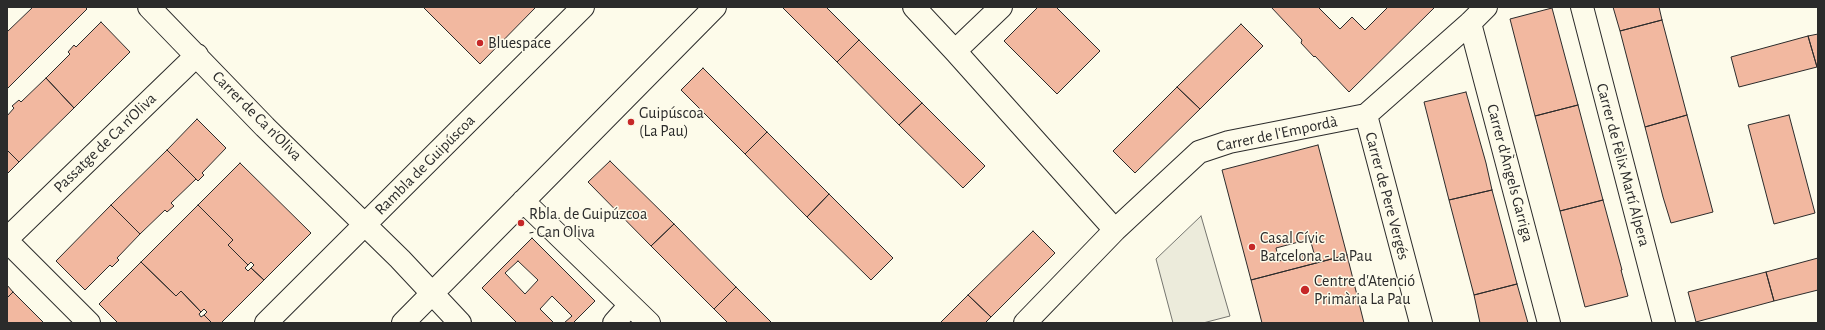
<!DOCTYPE html>
<html>
<head>
<meta charset="utf-8">
<style>
  body { margin:0 }
  #map { position:relative; width:1825px; height:330px; overflow:hidden; background:#fdfbea; font-family:"Alegreya Sans",sans-serif }
  canvas { display:block }
  .frame { position:absolute; inset:0; border:8px solid #2b2b2b; pointer-events:none }
</style>
</head>
<body>
<div id="map">
<canvas width="1825" height="330"></canvas>
<div class="frame"></div>
</div>
<script>
const context = document.querySelector('canvas').getContext('2d');
context.lineJoin = 'round';
function fill(path, color) {
  context.fillStyle = color;
  context.fill(path, 'evenodd');
}
function toPath(rows) {
  const path = new Path2D();
  for (const r of rows) {
    path.moveTo(r[0], r[1]);
    for (let i = 2; i < r.length; i += 2) path.lineTo(r[i], r[i + 1]);
  }
  return path;
}
function strokePath(path, color, width, dash) {
  context.strokeStyle = color;
  context.lineWidth = width;
  context.lineCap = dash ? 'butt' : 'round';
  context.setLineDash(dash || []);
  context.stroke(path);
}
function drawText(font, color, halo, rows, align = 'center') {
  context.font = font + ' "Alegreya Sans",sans-serif';
  context.lineWidth = 3;
  context.setLineDash([]);
  context.textBaseline = 'middle';
  context.strokeStyle = halo;
  context.fillStyle = color;
  for (const [text, x, y, turn = 0] of rows) {
    context.save();
    context.translate(x, y);
    context.rotate((+turn || 0) * Math.PI / 180);
    context.textAlign = isNaN(turn) ? turn : align;
    if (halo) context.strokeText(text, 0, 0);
    context.fillText(text, 0, 0);
    context.restore();
  }
}
const green = toPath([
  [1201,216,1230,316,1203,323,1173,323,1156,259,1201,216]
]);
const building = toPath([
  [33,7,85,7,87,9,7,89,7,32,33,7],
  [423,7,536,7,480,64,423,7],
  [782,7,826,7,859,40,837,62,782,7],
  [1038,7,1056,7,1100,51,1057,94,1004,41,1038,7],
  [1271,7,1318,7,1340,29,1352,17,1365,30,1388,7,1435,7,1349,92,1315,56,1314,57,1301,43,1302,40,1271,7],
  [1613,7,1659,7,1662,20,1620,31,1613,7],
  [1552,8,1578,105,1535,116,1510,19,1552,8],
  [1662,20,1687,115,1645,127,1620,31,1662,20],
  [101,22,130,52,74,108,46,78,70,54,68,52,74,45,76,47,101,22],
  [1241,24,1263,46,1200,109,1177,87,1241,24],
  [1818,34,1818,66,1817,67,1808,36,1818,34],
  [1808,36,1817,67,1739,87,1731,57,1808,36],
  [859,40,922,103,899,125,837,62,859,40],
  [703,68,767,132,745,154,681,90,703,68],
  [46,78,74,108,19,162,7,150,7,116,14,108,12,106,19,100,21,102,46,78],
  [1177,87,1200,109,1135,173,1113,151,1177,87],
  [1466,92,1486,163,1492,190,1449,200,1424,102,1466,92],
  [922,103,985,166,963,188,899,125,922,103],
  [1578,105,1603,200,1560,211,1535,116,1578,105],
  [1687,115,1713,212,1671,223,1663,197,1645,127,1687,115],
  [1789,115,1815,213,1774,224,1748,125,1789,115],
  [197,119,226,148,202,173,204,175,198,181,167,150,197,119],
  [767,132,829,194,807,217,745,154,767,132],
  [1318,145,1347,255,1251,280,1222,170,1318,145],
  [1310,239,1314,253,1279,261,1276,248,1310,239],
  [7,150,19,162,7,174,7,150],
  [167,150,196,179,171,203,174,206,167,212,165,210,140,234,111,205,167,150],
  [610,161,674,224,651,246,588,182,610,161],
  [240,163,311,233,264,280,251,268,254,265,251,262,248,265,228,245,233,240,198,205,240,163],
  [1492,190,1517,284,1474,295,1449,200,1492,190],
  [829,194,893,258,871,280,807,217,829,194],
  [1603,200,1622,270,1621,270,1628,296,1585,307,1560,211,1603,200],
  [111,205,140,234,117,258,119,260,112,267,110,265,85,290,56,261,111,205],
  [198,205,233,240,228,245,248,265,245,268,248,271,251,268,264,280,221,323,212,323,204,315,207,312,204,309,201,312,181,291,176,296,141,262,198,205],
  [674,224,736,287,714,309,651,246,674,224],
  [1033,231,1055,253,991,317,968,295,1033,231],
  [532,238,595,301,573,323,564,323,572,316,552,296,540,309,554,323,517,323,482,288,532,238],
  [518,261,538,280,525,294,505,273,518,261],
  [1347,255,1364,323,1262,323,1251,280,1347,255],
  [1818,258,1818,290,1774,301,1766,272,1818,258],
  [141,262,176,296,181,291,201,312,199,314,201,317,204,315,212,323,118,323,99,304,141,262],
  [1766,272,1774,301,1696,322,1688,292,1766,272],
  [1517,284,1528,323,1480,323,1474,295,1517,284],
  [7,285,13,292,7,298,7,285],
  [736,287,772,323,728,323,714,309,736,287],
  [13,292,44,323,7,323,7,298,13,292],
  [968,295,991,317,985,323,940,323,968,295]
]);
const minor = toPath([
  [149,7,265,127,400,259,460,323],
  [914,7,955,51,1115,230],
  [1582,7,1664,323],
  [1470,23,1549,323],
  [955,51,1001,7],
  [1366,115,1421,323],
  [523,201,649,323],
  [14,232,197,55],
  [7,241,89,323],
  [266,323,583,7],
  [403,323,715,7],
  [614,323,630,305],
  [1025,323,1115,230,1199,152,1229,142,1366,115,1470,23,1486,7]
]);
const markers = [
  [480,43,4,"#c62828"],
  [631,122,4,"#c62828"],
  [521,223,4,"#c62828"],
  [1252,247,4,"#c62828"],
  [1305,290,5,"#c62828"]
];
const poiNames = [
  ["Bluespace",488,43],
  ["Guipúscoa",639,113],
  ["(La Pau)",639,131],
  ["Rbla. de Guipúzcoa",529,214],
  ["- Can Oliva",529,232],
  ["Casal Cívic",1260,238],
  ["Barcelona - La Pau",1260,256],
  ["Centre d'Atenció",1314,281],
  ["Primària La Pau",1314,299]
];
const streetNames = [
  ["Carrer de Ca n'Oliva",257,116,45],
  ["Carrer de l'Empordà",1277,134,-12],
  ["Passatge de Ca n'Oliva",105,143,-44],
  ["Rambla de Guipúscoa",425,165,-45],
  ["Carrer de Fèlix Martí Alpera",1623,165,75],
  ["Carrer d'Àngels Garriga",1510,173,75],
  ["Carrer de Pere Vergés",1387,196,75]
];
fill(green, '#ecebdb');
strokePath(green, '#74746e', 1);
fill(building, '#f2b8a0');
strokePath(building, '#2b2b2b', 1);
strokePath(minor, '#2b2b2b', 24);
strokePath(minor, '#fdfbea', 22);
for (const [x, y, r, color] of markers) {
  const dot = new Path2D();
  dot.arc(x, y, r, 0, 2 * Math.PI);
  context.fillStyle = color;
  context.fill(dot);
  strokePath(dot, '#fdfbea', 1.5);
}
drawText('16px', '#2b2b2b', '#fdfbea', poiNames, 'left');
drawText('16px', '#2b2b2b', '#fdfbea', streetNames);
</script>
</body>
</html>
